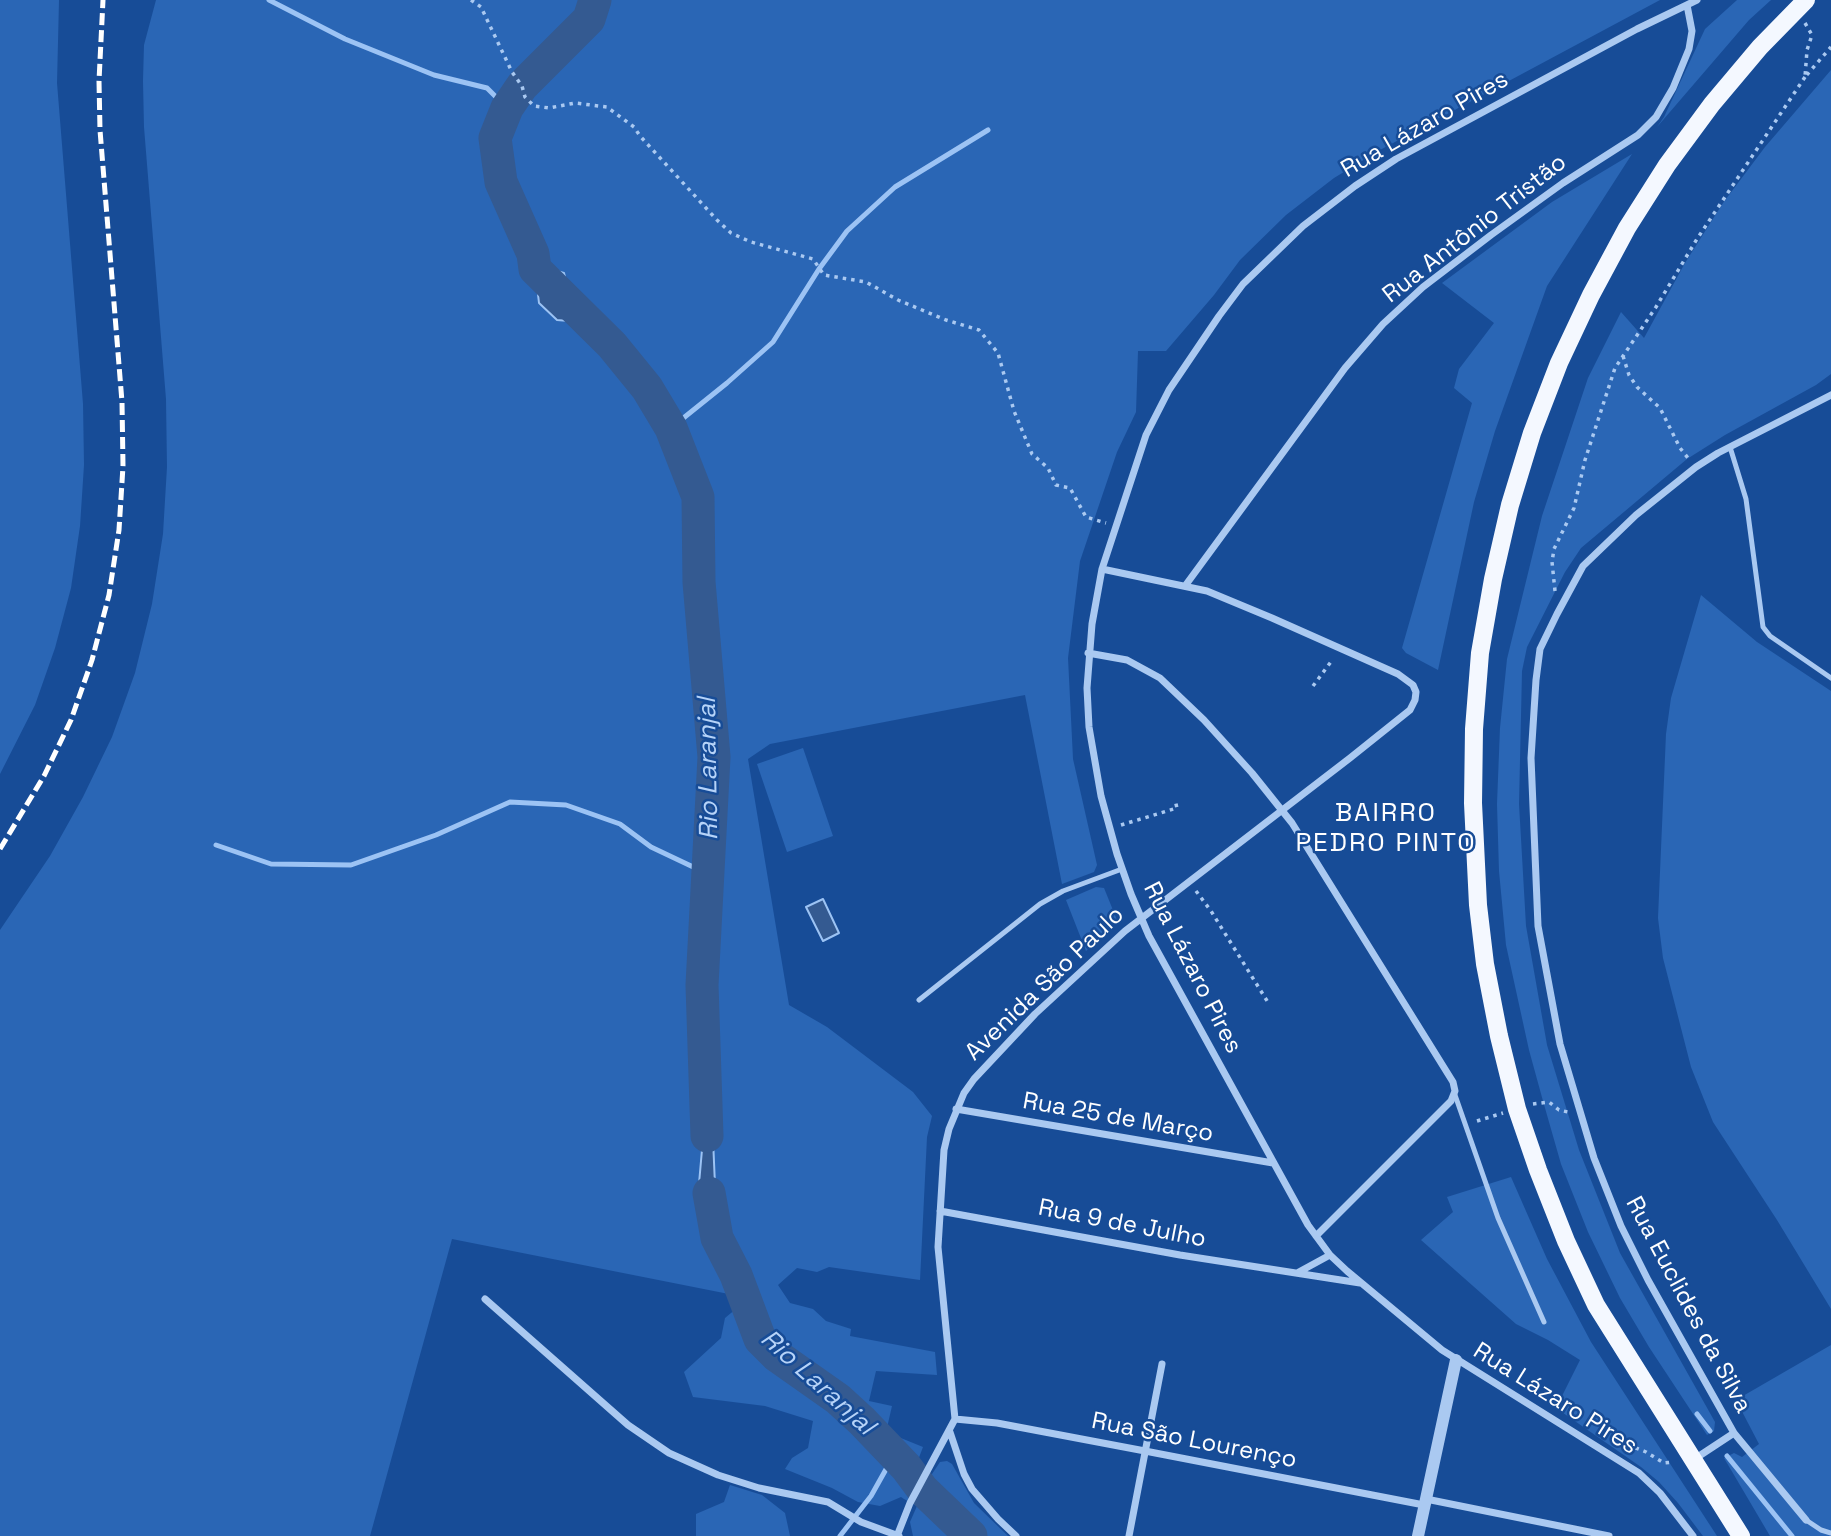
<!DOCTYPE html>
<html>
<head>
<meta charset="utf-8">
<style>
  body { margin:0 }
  canvas { display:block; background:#174c97 }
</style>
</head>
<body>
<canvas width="1831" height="1536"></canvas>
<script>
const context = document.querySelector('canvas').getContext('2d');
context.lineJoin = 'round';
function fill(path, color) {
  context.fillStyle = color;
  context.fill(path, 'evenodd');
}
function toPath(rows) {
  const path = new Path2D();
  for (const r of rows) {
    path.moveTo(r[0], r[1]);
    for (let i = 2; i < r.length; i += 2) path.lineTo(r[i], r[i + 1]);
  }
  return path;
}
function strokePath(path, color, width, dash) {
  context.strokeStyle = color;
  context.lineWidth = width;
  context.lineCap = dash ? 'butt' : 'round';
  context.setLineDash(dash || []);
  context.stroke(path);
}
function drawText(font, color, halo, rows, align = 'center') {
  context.font = font + ' "Space Grotesk",sans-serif';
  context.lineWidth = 5;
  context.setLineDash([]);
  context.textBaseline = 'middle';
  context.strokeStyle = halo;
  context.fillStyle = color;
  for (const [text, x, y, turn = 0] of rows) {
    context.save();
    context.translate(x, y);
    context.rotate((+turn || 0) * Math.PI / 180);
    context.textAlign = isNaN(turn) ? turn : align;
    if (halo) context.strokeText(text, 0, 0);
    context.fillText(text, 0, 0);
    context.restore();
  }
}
const green = toPath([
  [0,0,59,0,57,83,83,404,84,465,80,526,71,588,55,648,35,705,0,774],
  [156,0,1660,0,1380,150,1334,178,1286,215,1240,260,1214,295,1166,351,1138,351,1136,412,1117,452,1080,561,1068,658,1073,759,1097,865,1094,872,1062,884,1025,695,770,744,748,759,789,1005,827,1027,913,1092,932,1116,927,1137,920,1280,829,1267,817,1272,797,1268,778,1285,790,1303,813,1309,826,1321,851,1329,850,1336,935,1352,937,1375,876,1371,869,1401,892,1406,886,1432,923,1447,915,1468,930,1477,940,1462,947,1461,952,1464,974,1503,1008,1536,913,1536,910,1522,917,1506,904,1499,901,1497,880,1506,858,1502,832,1488,785,1469,792,1458,808,1448,813,1421,765,1406,693,1397,684,1372,721,1338,725,1318,749,1298,452,1239,370,1536,0,1536,0,930,50,856,83,797,112,737,135,673,152,604,163,534,167,467,166,399,144,127,143,81,144,45],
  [1737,0,1771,0,1749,20,1657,127,1664,117,1705,29],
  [1831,70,1831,374,1816,385,1725,435,1687,459,1581,548,1565,572,1527,647,1522,671,1519,804,1526,926,1547,1045,1579,1150,1620,1253,1715,1422,1714,1431,1707,1435,1649,1347,1620,1298,1588,1232,1561,1164,1543,1101,1529,1050,1506,945,1499,871,1497,804,1500,728,1507,659,1542,516,1588,378,1621,312,1644,338,1685,263,1723,203,1765,147],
  [1632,154,1547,286,1495,431,1474,502,1438,670,1406,653,1402,648,1472,403,1454,388,1459,369,1494,323,1442,283,1552,202],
  [1701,595,1757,642,1831,691,1831,1309,1777,1220,1713,1122,1691,1067,1663,958,1658,918,1666,734,1671,698],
  [803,748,833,836,787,852,757,764],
  [1096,887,1104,888,1117,920,1086,951,1066,900],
  [1511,1177,1547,1259,1591,1342,1717,1536,1703,1536,1678,1503,1659,1482,1641,1467,1556,1408,1580,1360,1548,1340,1516,1324,1421,1240,1453,1212,1447,1197],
  [1831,1345,1831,1536,1770,1536,1724,1458,1734,1453,1742,1457,1759,1444,1736,1400],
  [730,1485,762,1495,785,1513,790,1536,696,1536,696,1514,724,1502]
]);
const water = toPath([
  [535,269,550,269,564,273,567,285,607,330,612,345,592,337,569,321,557,320,539,303,535,269],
  [823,899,839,933,823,941,806,907,823,899],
  [707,1093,713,1139,715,1185,724,1238,708,1237,698,1195,707,1093]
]);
const stream = toPath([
  [269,0,345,39,434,75,487,88,507,108],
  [671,428,727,383,773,342,819,269,847,231,895,187,988,130],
  [216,845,271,864,351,865,436,835,510,802,566,805,620,824,651,847,708,874],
  [1697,1414,1710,1431],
  [1727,1456,1792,1536],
  [840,1536,871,1496,894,1455]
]);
const river = toPath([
  [595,0,589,19,522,86,507,108,495,138,501,182,533,254,535,269,612,345,647,388,671,428,698,497,699,582,714,757,702,985,707,1136],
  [709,1193,717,1238,736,1275,760,1339,777,1356,838,1399,862,1421,906,1467,923,1490,971,1536]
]);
const path = toPath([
  [471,0,481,7,512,72,522,86,525,97,534,106,549,108,575,103,607,107,634,127,640,136,717,220,731,233,751,242,813,259,824,275,866,282,898,300,946,320,979,330,998,353,1014,411,1032,454,1048,468,1056,485,1070,488,1086,517,1106,523],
  [1805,23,1812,35,1807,50,1805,77,1831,47],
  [1623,356,1629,375,1637,387,1660,408,1680,448,1688,458],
  [1555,591,1552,562,1554,549,1574,508,1585,460,1615,368,1656,307,1697,239,1805,77],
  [1313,686,1333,659],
  [1121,825,1177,808,1175,800],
  [1196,891,1211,911,1269,1004],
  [1533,1104,1549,1102,1559,1110,1568,1112],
  [1477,1121,1503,1113],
  [1604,1435,1646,1452,1664,1463,1674,1462]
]);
const service = toPath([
  [1730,447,1746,499,1763,627,1770,636,1831,678],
  [919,1000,1040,904,1063,891,1122,869],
  [1455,1095,1498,1218,1544,1322],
  [1806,1520,1821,1530,1831,1533]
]);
const minor = toPath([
  [1185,586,1345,368,1383,324,1423,287,1491,235,1563,183,1638,135,1656,117,1673,88,1689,49,1692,31,1687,5],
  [1088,653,1127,660,1160,678,1204,720,1252,773,1292,823,1453,1082,1455,1091,1451,1101,1316,1236],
  [956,1109,1273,1163],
  [940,1211,1180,1255,1360,1283],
  [1297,1273,1330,1255],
  [485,1299,628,1425,669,1453,718,1475,759,1488,828,1502,861,1522,899,1536],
  [955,1419,997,1423,1145,1451,1424,1505],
  [950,1432,964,1474,972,1489,998,1519,1016,1536],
  [1693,1460,1734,1433],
  [1426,1499,1609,1536],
  [1806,1520,1734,1433,1648,1280,1621,1226,1594,1158,1560,1044,1538,926,1531,758,1536,680,1540,649,1557,614,1583,566,1636,515,1696,467,1718,453,1831,395],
  [897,1536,910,1503,955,1419,938,1247,944,1150,949,1129,964,1093,974,1079,1035,1014,1125,931,1350,758,1410,710,1415,700,1416,692,1413,685,1398,674,1272,618,1207,591,1102,569],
  [1129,1536,1162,1364],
  [1693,1536,1660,1493,1639,1473,1442,1350,1347,1271,1330,1255,1308,1225,1149,936,1131,894,1117,854,1101,796,1089,727,1087,688,1092,624,1102,569,1146,435,1169,390,1219,316,1243,284,1303,226,1355,186,1396,159,1637,29,1697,0]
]);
const tertiary = toPath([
  [1418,1536,1456,1360]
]);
const primary = toPath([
  [1741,1536,1596,1305,1566,1241,1538,1170,1517,1109,1499,1036,1485,964,1478,905,1473,803,1474,729,1480,653,1493,579,1510,505,1532,433,1559,363,1591,295,1627,228,1667,165,1712,104,1760,47,1806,0]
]);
const rail = toPath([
  [0,849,44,776,71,720,92,660,109,595,119,530,123,466,122,402,100,130,99,81,103,0]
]);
const streetNames = [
  ["Rua Lázaro Pires",1425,125,-30],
  ["Rua Antônio Tristão",1475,229,-38],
  ["Rua Lázaro Pires",1192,968,63],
  ["Avenida São Paulo",1045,984,-44],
  ["Rua 25 de Março",1118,1118,10],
  ["Rua 9 de Julho",1122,1224,11],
  ["Rua Euclides da Silva",1688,1305,62],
  ["Rua Lázaro Pires",1555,1399,32],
  ["Rua São Lourenço",1194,1441,11]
];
const waterNames = [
  ["Rio Laranjal",709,769,-91],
  ["Rio Laranjal",817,1383,42]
];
const neighbourhoodNames = [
  ["BAIRRO",1386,814],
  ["PEDRO PINTO",1386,844]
];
fill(green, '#2a66b5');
fill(water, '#345a91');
strokePath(water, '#9cc3f4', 2);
strokePath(stream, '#9cc3f4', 5);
strokePath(river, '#345a91', 33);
strokePath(path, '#aac9f1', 3.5, [3.5, 5]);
strokePath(service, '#aac9f1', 5);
strokePath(minor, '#aac9f1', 7);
strokePath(tertiary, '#aac9f1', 12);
strokePath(primary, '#f4f8ff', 18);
strokePath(rail, '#fff', 5, [12, 5]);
drawText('24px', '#fff', '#174c97', streetNames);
drawText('italic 26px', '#b6d3f8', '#174c97', waterNames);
context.letterSpacing = '2px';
drawText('26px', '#fff', '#174c97', neighbourhoodNames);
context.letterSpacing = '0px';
</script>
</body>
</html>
